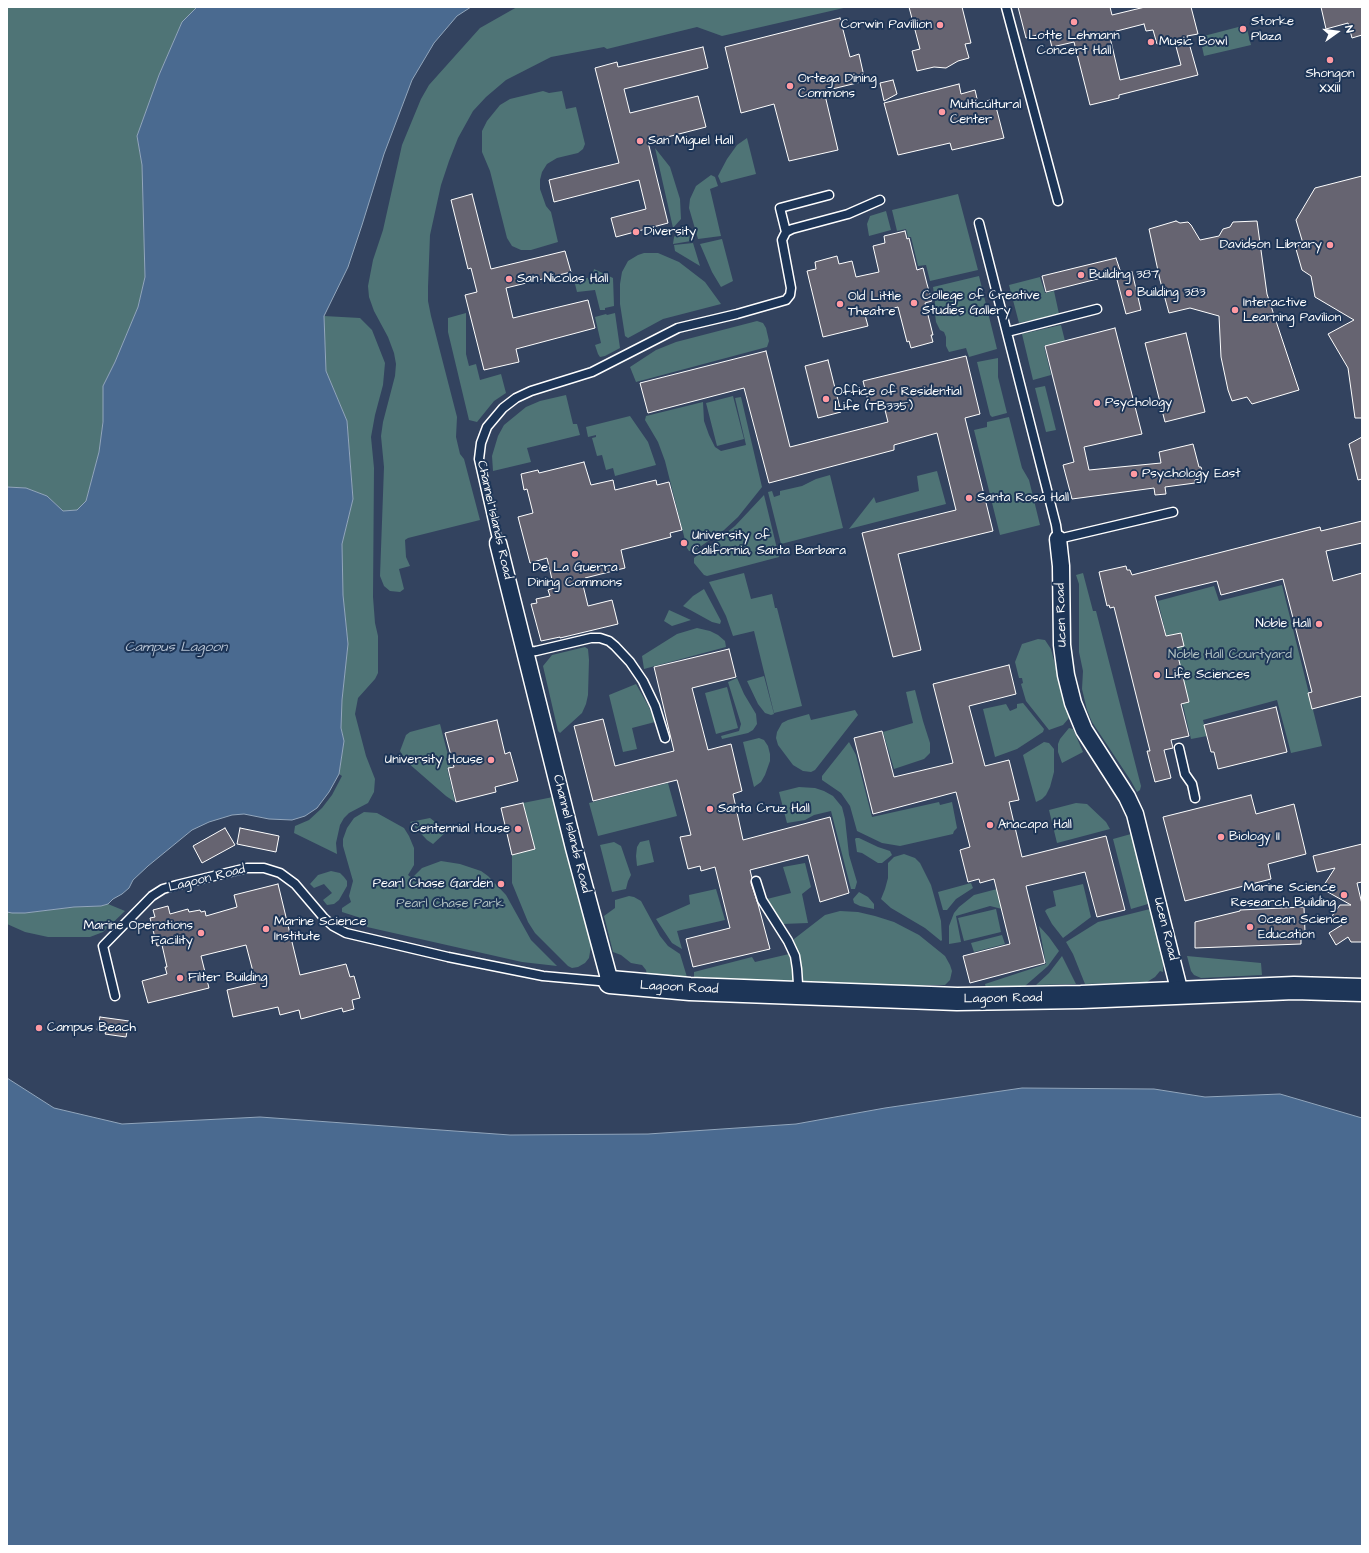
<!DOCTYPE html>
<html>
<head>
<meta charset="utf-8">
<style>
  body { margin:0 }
  #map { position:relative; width:1369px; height:1553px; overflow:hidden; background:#1d3557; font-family:"Architects Daughter",sans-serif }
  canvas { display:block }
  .frame { position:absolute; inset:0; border:8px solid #fff; pointer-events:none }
  .north { position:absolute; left:1317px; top:12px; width:40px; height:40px; -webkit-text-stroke:3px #1d3557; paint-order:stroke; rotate:76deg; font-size:11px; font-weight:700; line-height:16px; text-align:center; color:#fff }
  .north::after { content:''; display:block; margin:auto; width:14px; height:18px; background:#fff; clip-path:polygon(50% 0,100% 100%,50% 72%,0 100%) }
</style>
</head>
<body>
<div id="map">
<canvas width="1369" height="1553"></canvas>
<div class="frame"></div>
<div class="north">N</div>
</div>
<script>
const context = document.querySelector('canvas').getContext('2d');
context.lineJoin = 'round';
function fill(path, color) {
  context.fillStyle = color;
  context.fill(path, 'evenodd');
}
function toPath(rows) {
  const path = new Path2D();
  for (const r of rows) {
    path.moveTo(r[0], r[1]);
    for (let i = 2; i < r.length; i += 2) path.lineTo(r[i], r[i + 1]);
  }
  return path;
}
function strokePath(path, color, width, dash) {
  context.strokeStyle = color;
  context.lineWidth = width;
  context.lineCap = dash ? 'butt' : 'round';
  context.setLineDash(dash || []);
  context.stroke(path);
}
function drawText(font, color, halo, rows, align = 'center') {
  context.font = font + ' "Architects Daughter",sans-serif';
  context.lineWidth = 4;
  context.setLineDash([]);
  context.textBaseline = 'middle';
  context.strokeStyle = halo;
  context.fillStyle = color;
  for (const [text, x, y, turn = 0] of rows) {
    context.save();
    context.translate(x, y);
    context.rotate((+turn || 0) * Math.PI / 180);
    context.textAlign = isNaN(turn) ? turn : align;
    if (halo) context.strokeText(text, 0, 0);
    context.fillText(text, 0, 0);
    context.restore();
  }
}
const built = toPath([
  [7,7,1362,7,1362,1118,1280,1094,1205,1097,1154,1089,1022,1088,885,1108,796,1124,648,1134,510,1135,260,1117,122,1124,54,1108,7,1078]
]);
const green = toPath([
  [7,7,197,7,182,22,159,75,137,136,142,165,145,277,138,307,115,362,103,386,103,421,99,452,86,501,77,510,63,511,47,496,26,488,7,487],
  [517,7,848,7,722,36,697,27,607,49,604,47,551,57,506,80,486,97,473,111,458,138,449,161,441,185,430,235,428,287,428,301,431,316,457,417,456,437,460,454,464,459,480,520,408,538,405,540,406,557,410,566,399,569,404,589,400,592,390,591,384,586,380,576,384,467,381,436,383,422,395,376,396,364,394,353,388,337,374,311,369,297,368,286,373,260,383,230,402,145,421,99,429,85,480,28],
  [1246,25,1251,45,1204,56,1200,37],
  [543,91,549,93,562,91,566,109,576,107,585,144,583,149,578,153,557,158,547,164,542,172,540,180,540,189,546,206,551,212,558,242,531,250,521,250,512,246,507,238,490,171,482,152,482,131,487,121,500,105,510,99],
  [747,138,756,174,721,183,718,176,727,159,737,145],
  [655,148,670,167,680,199,681,219,673,228],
  [711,175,715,177,718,186,710,189,721,236,698,239,689,208,690,199,696,186],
  [958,194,978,270,930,281,926,265,918,266,911,237,908,237,906,229,897,231,892,210],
  [886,211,891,230,869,236,867,224,870,216],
  [684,226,686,226,691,241,673,244,674,237],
  [722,239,733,281,721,287,712,272,700,244],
  [693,243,700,266,675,251,674,245],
  [644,253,658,253,679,262,705,282,721,304,663,319,628,338,625,336,620,304,620,284,622,272,628,261,638,255],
  [594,269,613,278,614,306,605,308,605,310,600,310,595,290,577,292,575,284,593,275],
  [979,276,997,349,969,357,966,348,949,352,946,346,946,337,944,332,940,330,936,322,934,306,935,302,933,287],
  [1040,277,1045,293,1054,291,1059,314,1019,323,1009,285],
  [466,313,466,354,469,366,476,364,480,380,501,374,506,393,494,401,477,422,469,420,448,332,448,318],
  [615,313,620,348,605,356,600,357,598,354,595,345,601,343,595,317,606,314,607,315],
  [324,316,360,318,372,330,385,363,383,385,375,415,371,437,374,468,373,597,375,623,378,636,378,673,375,679,358,698,355,714,366,756,375,779,374,792,368,803,349,813,344,818,340,825,336,843,337,854,294,833,295,826,309,820,322,808,332,795,342,776,339,774,344,741,341,728,342,700,348,644,343,595,342,544,353,499,347,421,326,371],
  [757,321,763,323,766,328,769,341,767,347,636,382,630,367,656,350,676,342],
  [1061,325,1065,341,1044,346,1051,375,1033,380,1022,334],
  [998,358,998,377,1007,413,992,417,990,415,977,362],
  [1045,386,1056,430,1046,432,1035,388],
  [566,395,573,424,577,424,580,435,527,448,531,462,493,471,492,456,498,436,504,425,526,407,540,401],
  [733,396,744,439,717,446,706,403],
  [741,397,762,487,738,517,724,530,694,551,689,551,687,548,665,461,658,442,645,420,646,416,703,402,704,421,709,435,715,447,721,451,746,445,735,398],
  [630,416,648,442,656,465,615,476,613,468,606,470,602,455,597,456,592,438,596,437,596,435,588,437,586,427],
  [1009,417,1022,468,1029,480,1040,525,1000,535,974,430,987,427,987,422],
  [937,471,946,504,849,529,874,497,876,503,919,491,917,476],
  [830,475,843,528,781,544,768,492,772,491,774,497,780,495,780,491,802,486,816,479],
  [764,495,779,557,707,576,704,575,694,563,694,558,735,526],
  [744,573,751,599,772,594,775,608,777,608,802,706,774,713,754,631,733,636,726,616,709,582],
  [1083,573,1093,611,1096,611,1141,786,1140,790,1137,792,1131,781,1092,722,1087,710,1082,689,1083,671,1079,652,1079,584,1076,575],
  [1282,585,1322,746,1291,753,1277,700,1203,720,1207,736,1191,739,1158,601,1214,586,1219,601],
  [704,589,721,621,720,624,712,622,683,606,693,596],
  [669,610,691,620,672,626,664,621],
  [697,628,710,631,718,635,725,641,726,647,644,669,642,656,677,634],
  [1038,639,1045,640,1051,649,1069,718,1063,725,1049,730,1026,701,1021,684,1023,683,1022,678,1019,678,1015,662,1022,644],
  [585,647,588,649,589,660,588,695,586,704,582,713,560,733,558,731,543,666,552,655],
  [764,676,774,714,771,715,765,713,758,704,747,681],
  [737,678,744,694,756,714,757,724,753,730,748,733,722,739,721,736,739,731,741,724,728,682],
  [636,684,649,707,655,722,632,728,637,749,623,752,609,695],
  [727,687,738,728,716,734,705,693],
  [915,690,923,721,930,743,930,753,924,759,894,769,883,732,913,723,906,692],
  [1023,703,1044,729,1043,732,1017,749,995,757,983,709,1006,704,1010,711,1017,708,1017,704],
  [855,710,858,715,815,770,811,772,803,771,793,765,778,745,776,738,777,732,782,723,788,720,809,714,811,720],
  [440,724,451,767,447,768,455,802,446,796,407,762,400,751,406,735,410,732],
  [1069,728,1073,729,1083,752,1062,763,1058,752,1058,744,1060,739],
  [759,738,764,740,768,746,770,754,770,761,765,775,761,782,754,787,743,742],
  [849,742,856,755,872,817,939,802,940,805,952,802,957,828,954,831,953,834,900,846,882,843,857,831,850,806,841,793,822,780,822,776],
  [1044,742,1049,743,1054,749,1054,772,1050,787,1046,795,1042,799,1036,802,1023,755],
  [668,783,677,816,598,836,589,803],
  [799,787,815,788,824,791,833,796,842,807,845,819,849,855,857,882,855,889,851,889,831,811,814,815,805,820,787,823,779,792],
  [553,797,591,946,589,958,585,963,578,967,572,968,568,966,535,933,528,922,512,883,512,855,535,849,523,803],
  [1076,803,1087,804,1106,822,1110,829,1057,843,1049,810],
  [364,812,377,813,404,828,409,836,414,848,414,865,408,875,412,878,422,868,441,861,460,864,481,871,488,876,506,895,531,940,557,966,522,962,367,927,366,922,364,919,342,912,342,908,351,902,349,896,353,881,343,846,343,839,347,828,354,818],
  [430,818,447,831,433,844,427,840,410,822],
  [1131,834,1148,904,1131,909,1113,839],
  [856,838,859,838,878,847,890,851,892,855,882,863,878,863,862,853,857,852,855,839],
  [649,840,654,862,637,866,636,856,637,847,640,842],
  [614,842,621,846,631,875,628,881,626,889,612,892,600,845],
  [904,854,915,858,920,863,931,885,941,921,942,940,941,941,925,928,891,908,881,899,885,889,888,878,888,863,894,857],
  [805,863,811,887,802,894,808,923,782,924,767,899,791,893,783,867],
  [331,871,340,873,344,877,347,881,347,886,339,900,334,904,327,905,323,900,332,893,324,884,314,888,310,884,318,875],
  [971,883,973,888,956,899,947,910,943,910,938,892],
  [1083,884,1091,917,1063,938,1052,924,1045,911,1047,909,1056,906,1053,891],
  [716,889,725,920,677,931,682,949,672,943,656,919,690,904,689,895],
  [997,889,1002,909,990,906,956,916,961,942,949,944,949,926,954,913,959,907,974,895],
  [859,892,868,897,874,904,874,909,860,906,854,903,853,899],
  [629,896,634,897,641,901,660,936,668,946,680,954,687,977,647,975,646,970,642,965,631,963,621,955,613,952,604,916,615,908,615,900],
  [108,904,125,911,103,932,90,937,48,937,25,932,7,924,7,912,25,913,74,907,101,906],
  [996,909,1001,932,964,941,958,918],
  [1150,909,1163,962,1163,972,1160,971,1155,977,1147,982,1085,984,1073,954,1066,942,1098,922],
  [840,911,858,912,875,916,894,922,919,935,945,956,950,965,952,971,950,980,945,985,925,985,917,987,803,981,799,957,794,941,794,939,825,915],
  [1039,926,1049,937,1059,951,1048,966,1025,986,986,988,985,984,1046,964],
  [1002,935,1005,944,974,952,971,943],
  [789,954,794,981,694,977,694,972,752,957,755,962],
  [1062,956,1076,984,1036,985,1049,973],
  [1187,956,1261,963,1262,975,1201,978,1194,975,1191,971]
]);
const water = toPath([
  [197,7,471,7,457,16,434,43,412,80,384,154,362,225,348,267,324,316,326,371,347,421,353,499,342,544,343,595,348,644,342,700,341,728,344,741,339,774,329,792,317,808,305,816,292,820,269,819,244,814,232,815,209,822,192,830,148,866,133,880,129,888,122,894,113,899,108,904,101,906,74,907,25,913,12,913,7,912,7,487,26,488,47,496,63,511,77,510,86,501,99,452,103,422,103,386,115,362,138,307,145,277,142,165,137,136,159,75,182,22,197,7],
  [7,1078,54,1108,122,1124,260,1117,510,1135,648,1134,796,1124,885,1108,1022,1088,1154,1089,1205,1097,1280,1094,1362,1118,1362,1546,7,1546,7,1078]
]);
const building = toPath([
  [909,7,962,7,971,43,965,44,969,58,958,61,946,68,934,67,917,71,912,51,920,49,909,7],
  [1018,7,1110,7,1112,15,1145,7,1191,7,1198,34,1187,36,1198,75,1119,95,1119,98,1090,105,1074,42,1052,47,1048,32,1026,38,1018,7],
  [1144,24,1146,31,1153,30,1157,44,1174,39,1181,65,1120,80,1109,33,1144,24],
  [1321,7,1362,7,1362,35,1352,38,1348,23,1326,29,1321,7],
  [840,18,850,57,859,54,865,81,824,91,838,150,789,161,774,104,741,113,725,47,840,18],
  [703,47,708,68,624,89,630,113,698,96,706,127,648,142,668,223,616,237,611,218,646,209,639,180,554,202,549,180,619,163,595,68,617,62,618,67,703,47],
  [893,80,897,94,884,101,880,83,893,80],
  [959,84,961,94,975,90,978,103,994,99,1004,138,952,150,950,143,898,155,884,103,959,84],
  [1362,176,1362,418,1355,418,1348,368,1328,334,1354,320,1315,297,1311,276,1302,270,1296,249,1302,240,1296,220,1315,188,1362,176],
  [472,194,491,269,565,251,571,272,506,288,513,318,588,300,595,328,516,349,519,362,484,370,465,295,477,292,471,268,468,269,451,200,472,194],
  [1176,221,1180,223,1188,222,1191,225,1200,240,1219,236,1223,229,1230,227,1233,222,1257,221,1267,294,1299,390,1252,404,1247,397,1232,401,1228,390,1221,357,1219,316,1190,308,1169,313,1160,280,1149,229,1176,221],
  [905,231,907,239,909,238,917,270,923,268,927,284,932,301,925,303,933,335,931,335,933,342,911,348,909,341,907,342,898,307,865,315,868,326,823,337,807,271,816,269,815,262,837,256,839,264,852,261,856,277,879,272,873,246,885,243,884,236,905,231],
  [1116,258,1121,273,1046,292,1042,276,1116,258],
  [1132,272,1141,310,1126,314,1116,276,1132,272],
  [1115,328,1142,434,1084,447,1089,470,1161,463,1159,452,1193,444,1199,467,1201,467,1204,478,1195,480,1195,483,1165,487,1166,494,1155,495,1154,488,1072,499,1063,465,1074,462,1045,346,1115,328],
  [1186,333,1205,412,1165,422,1145,343,1186,333],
  [766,351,790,447,888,422,883,402,869,405,863,381,966,356,980,414,965,418,993,531,898,554,921,650,893,657,862,533,956,510,937,433,894,445,894,450,769,483,744,388,648,413,640,383,766,351],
  [828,360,841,412,818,418,805,366,828,360],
  [1362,437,1362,479,1358,480,1349,444,1362,437],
  [584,462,591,485,613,480,615,490,656,480,657,485,669,482,682,530,670,533,671,537,621,550,625,568,585,578,586,580,582,581,588,606,612,600,618,624,560,638,560,637,541,641,531,604,537,603,536,599,550,596,548,590,554,588,547,558,530,563,518,517,533,513,527,489,524,490,521,474,538,470,539,473,584,462],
  [1362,521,1362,543,1326,551,1333,581,1362,573,1362,696,1312,709,1308,693,1312,692,1283,579,1221,595,1217,581,1155,596,1166,636,1181,633,1184,646,1176,648,1189,702,1181,704,1189,736,1171,740,1173,748,1164,750,1171,778,1155,782,1147,751,1150,751,1114,607,1110,608,1109,605,1107,606,1099,572,1126,566,1127,570,1130,570,1132,575,1320,527,1321,531,1362,521],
  [729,649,736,677,692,688,708,750,731,744,742,791,733,794,743,840,830,817,849,893,820,902,808,855,750,870,752,878,751,883,758,904,770,949,693,967,686,939,730,928,715,867,701,871,700,866,688,869,680,837,691,835,677,780,593,801,574,726,603,719,615,766,674,751,654,667,729,649],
  [1009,665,1016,694,969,706,985,766,1009,760,1019,800,1009,802,1022,857,1106,836,1125,910,1097,917,1085,872,1026,886,1045,963,970,983,963,956,1010,944,994,879,980,883,979,879,968,882,960,850,970,847,956,792,873,814,854,738,882,731,894,777,953,763,933,684,1009,665],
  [1276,707,1287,752,1218,769,1214,752,1211,752,1204,725,1276,707],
  [497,720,505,754,510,752,518,781,495,787,496,792,456,802,448,768,454,767,445,733,497,720],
  [1251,795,1256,814,1294,804,1306,854,1268,864,1271,879,1185,901,1163,817,1251,795],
  [523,803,535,849,512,855,501,808,523,803],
  [225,828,235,845,202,863,193,846,225,828],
  [240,828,279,836,276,852,237,844,240,828],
  [1362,844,1362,882,1357,883,1362,904,1362,942,1351,942,1348,937,1336,945,1329,933,1345,923,1332,916,1340,905,1351,905,1326,891,1329,887,1324,885,1335,868,1317,872,1313,856,1362,844],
  [278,884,300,975,346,964,350,977,354,976,360,998,352,1000,354,1009,343,1012,342,1008,301,1019,299,1010,280,1015,278,1007,233,1017,227,990,256,983,246,945,201,956,209,988,148,1003,142,981,167,974,165,967,167,967,162,945,157,946,150,918,155,917,153,910,168,906,170,914,188,909,189,912,200,910,201,912,205,911,206,916,237,907,234,895,278,884],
  [1304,907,1305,932,1301,932,1301,944,1195,948,1195,922,1240,911,1240,910,1304,907],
  [100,1017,129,1021,126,1037,105,1034,106,1032,97,1030,100,1017]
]);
const lane = toPath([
  [1006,7,1058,201],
  [979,223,1056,525,1058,539,1173,512],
  [786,232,780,208,829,195],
  [1007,332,1097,309],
  [498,543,479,459,481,443,487,427,503,408,516,398,531,391,592,372,678,328,737,314,786,300,790,295,791,288,782,240,786,232,792,229,848,214,880,200],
  [526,652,536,651,591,638,600,638,609,641,615,646,630,662,643,681,655,706,665,738],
  [1179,748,1185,774,1192,784,1195,798],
  [756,881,762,900,788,941,795,956,797,969,798,984,795,991],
  [115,996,103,946,152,896,163,889,177,885,247,868,264,868,280,873,295,884,324,918,333,926,346,933,448,957,543,976,610,982]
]);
const street = toPath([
  [1058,539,1061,566,1062,645,1066,675,1073,703,1084,730,1127,797,1135,814,1180,993],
  [498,543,574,848,610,982]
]);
const secondary = toPath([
  [610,982,690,989,957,999,1081,997,1294,988,1362,990]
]);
const markers = [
  [1074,22,4,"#ff9aa2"],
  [940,25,4,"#ff9aa2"],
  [1243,29,4,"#ff9aa2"],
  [1151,42,4,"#ff9aa2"],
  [1330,60,4,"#ff9aa2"],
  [790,86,4,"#ff9aa2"],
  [942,112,4,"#ff9aa2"],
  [640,141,4,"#ff9aa2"],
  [636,232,4,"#ff9aa2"],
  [1330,245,4,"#ff9aa2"],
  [1081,275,4,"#ff9aa2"],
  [509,279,4,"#ff9aa2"],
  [1129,293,4,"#ff9aa2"],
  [914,303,4,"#ff9aa2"],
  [840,304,4,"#ff9aa2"],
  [1235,310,4,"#ff9aa2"],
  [826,399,4,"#ff9aa2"],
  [1097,403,4,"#ff9aa2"],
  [1134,474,4,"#ff9aa2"],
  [969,498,4,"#ff9aa2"],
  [684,543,4,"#ff9aa2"],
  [575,554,4,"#ff9aa2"],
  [1319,624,4,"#ff9aa2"],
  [1157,675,4,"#ff9aa2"],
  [491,760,4,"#ff9aa2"],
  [710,809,4,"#ff9aa2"],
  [990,825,4,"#ff9aa2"],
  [518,829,4,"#ff9aa2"],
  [1221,837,4,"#ff9aa2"],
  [501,884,4,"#ff9aa2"],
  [1344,895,4,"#ff9aa2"],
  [1250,927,4,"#ff9aa2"],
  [266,929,4,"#ff9aa2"],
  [201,933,4,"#ff9aa2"],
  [180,978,4,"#ff9aa2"],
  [39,1028,4,"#ff9aa2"]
];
const poiNames = [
  ["Storke",1251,22],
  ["Plaza",1251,37],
  ["Corwin Pavillion",932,25,"right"],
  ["Lotte Lehmann",1074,36,"center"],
  ["Concert Hall",1074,51,"center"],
  ["Music Bowl",1159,42],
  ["Shongon",1330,74,"center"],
  ["XXIII",1330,89,"center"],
  ["Ortega Dining",798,79],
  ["Commons",798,94],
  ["Multicultural",950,105],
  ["Center",950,120],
  ["San Miguel Hall",648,141],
  ["Diversity",644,232],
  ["Davidson Library",1322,245,"right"],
  ["Building 387",1089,275],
  ["San Nicolas Hall",517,279],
  ["Building 383",1137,293],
  ["College of Creative",922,296],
  ["Studies Gallery",922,311],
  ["Old Little",848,297],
  ["Theatre",848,312],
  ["Interactive",1243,303],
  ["Learning Pavilion",1243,318],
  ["Office of Residential",834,392],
  ["Life (TB335)",834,407],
  ["Psychology",1105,403],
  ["Psychology East",1142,474],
  ["Santa Rosa Hall",977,498],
  ["University of",692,536],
  ["California, Santa Barbara",692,551],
  ["De La Guerra",575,568,"center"],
  ["Dining Commons",575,583,"center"],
  ["Noble Hall",1311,624,"right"],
  ["Life Sciences",1165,675],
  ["University House",483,760,"right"],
  ["Santa Cruz Hall",718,809],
  ["Anacapa Hall",998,825],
  ["Centennial House",510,829,"right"],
  ["Biology II",1229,837],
  ["Pearl Chase Garden",493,884,"right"],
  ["Marine Science",1336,888,"right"],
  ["Research Building",1336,903,"right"],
  ["Ocean Science",1258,920],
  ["Education",1258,935],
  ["Marine Science",274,922],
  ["Institute",274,937],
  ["Marine Operations",193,926,"right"],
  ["Facility",193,941,"right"],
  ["Filter Building",188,978],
  ["Campus Beach",47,1028]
];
const streetNames = [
  ["Channel Islands Road",494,520,77],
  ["Ucen Road",1062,615,-92],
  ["Channel Islands Road",571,834,76],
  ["Lagoon Road",207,879,-14],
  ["Ucen Road",1165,929,76],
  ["Lagoon Road",679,988,3],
  ["Lagoon Road",1003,999,-1]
];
const parkNames = [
  ["Noble Hall Courtyard",1230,655],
  ["Pearl Chase Park",450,904]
];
const waterNames = [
  ["Campus Lagoon",176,648]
];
fill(built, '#33435f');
fill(green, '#4f7476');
fill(water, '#4a6a90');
strokePath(water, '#92a6bc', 1);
fill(building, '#666471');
strokePath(building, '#fff', 1);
strokePath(lane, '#fff', 11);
strokePath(street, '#fff', 19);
strokePath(secondary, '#fff', 25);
strokePath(lane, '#1d3557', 8);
strokePath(street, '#1d3557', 16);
strokePath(secondary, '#1d3557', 22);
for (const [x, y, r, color] of markers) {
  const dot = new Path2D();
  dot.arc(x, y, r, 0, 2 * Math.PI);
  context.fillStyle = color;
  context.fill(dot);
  strokePath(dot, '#1d3557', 1.5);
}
drawText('13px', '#fff', '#1d3557', poiNames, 'left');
drawText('13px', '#fff', '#1d3557', streetNames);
drawText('13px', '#b0c0c1', '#1d3557', parkNames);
drawText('italic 14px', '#b7c3d3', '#1d3557', waterNames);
</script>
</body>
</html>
